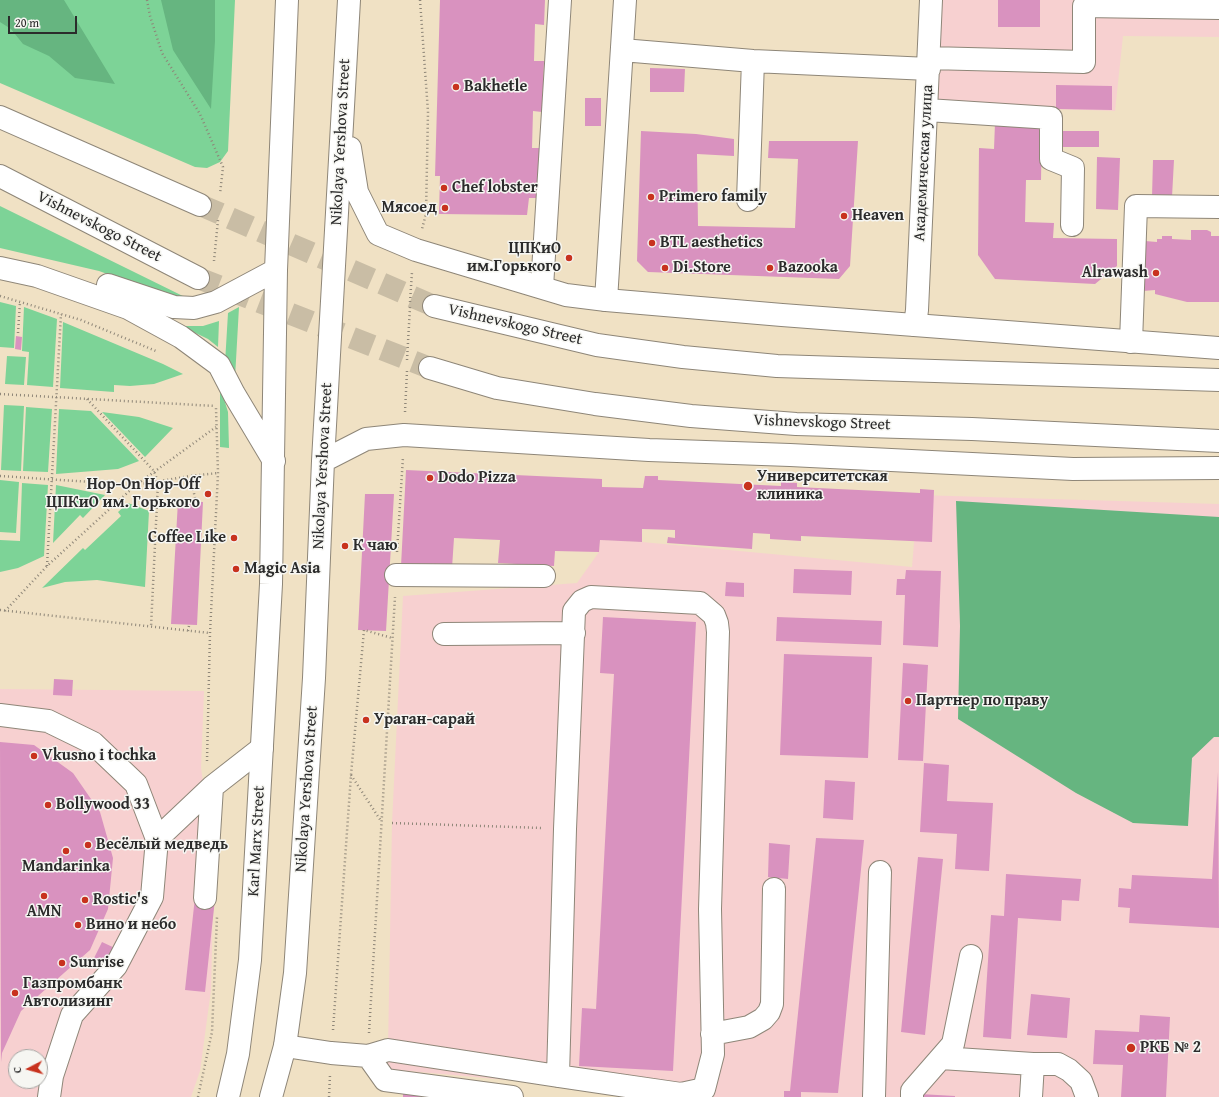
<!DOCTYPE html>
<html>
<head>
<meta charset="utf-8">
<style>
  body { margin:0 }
  #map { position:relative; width:1219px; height:1097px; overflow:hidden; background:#f0e1c4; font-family:"Gentium Book Plus",serif }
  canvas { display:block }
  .north { position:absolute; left:8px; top:1049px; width:40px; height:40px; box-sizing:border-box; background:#f6f6f2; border:1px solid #a5a5a2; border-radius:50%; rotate:264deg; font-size:11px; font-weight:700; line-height:16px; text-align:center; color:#2b2b2b }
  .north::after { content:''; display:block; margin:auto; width:14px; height:18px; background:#c8321e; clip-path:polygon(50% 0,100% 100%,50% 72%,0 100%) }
  .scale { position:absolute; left:8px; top:16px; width:69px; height:18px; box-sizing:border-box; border:2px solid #2b2b2b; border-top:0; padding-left:5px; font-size:12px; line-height:14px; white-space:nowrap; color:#2b2b2b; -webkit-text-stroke:3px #f6f6f2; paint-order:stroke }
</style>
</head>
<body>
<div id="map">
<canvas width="1219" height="1097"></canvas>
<div class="north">С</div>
<div class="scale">20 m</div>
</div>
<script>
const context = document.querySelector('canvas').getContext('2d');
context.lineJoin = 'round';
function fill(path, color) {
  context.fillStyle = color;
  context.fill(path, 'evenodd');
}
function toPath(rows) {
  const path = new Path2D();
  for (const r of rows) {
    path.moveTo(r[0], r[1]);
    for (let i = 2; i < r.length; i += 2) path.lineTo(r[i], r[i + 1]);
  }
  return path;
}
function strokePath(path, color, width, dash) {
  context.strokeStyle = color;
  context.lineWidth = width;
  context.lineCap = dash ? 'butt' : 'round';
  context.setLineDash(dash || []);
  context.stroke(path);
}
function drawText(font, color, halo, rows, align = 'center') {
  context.font = font + ' "Gentium Book Plus",serif';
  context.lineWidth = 3;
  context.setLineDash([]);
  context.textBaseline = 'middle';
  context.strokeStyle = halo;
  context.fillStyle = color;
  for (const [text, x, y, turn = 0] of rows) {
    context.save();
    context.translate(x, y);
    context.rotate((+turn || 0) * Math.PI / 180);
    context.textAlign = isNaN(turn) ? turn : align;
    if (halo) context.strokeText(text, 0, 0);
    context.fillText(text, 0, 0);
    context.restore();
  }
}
const built = toPath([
  [922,0,1219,0,1219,37,1123,36,1115,111,918,104],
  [918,495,1219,504,1219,1097,635,1097,552,1084,386,1069,388,1050,392,823,403,596,577,583,599,552,600,540,642,542,912,567],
  [0,689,204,691,201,768,214,860,211,990,200,1071,191,1097,0,1097],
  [16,1057,40,1057,40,1081,16,1081]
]);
const green = toPath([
  [0,0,235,0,228,151,220,162,207,168,195,167,0,83],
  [0,206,193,301,171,297,99,271,0,248],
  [0,302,16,306,14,348,0,347],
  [24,307,57,319,53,387,27,385,29,352,22,351],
  [239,307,235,378,225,363,228,313],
  [219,321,218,347,208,339,181,326,203,326],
  [63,322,163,364,183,374,154,384,130,386,114,385,114,392,60,388],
  [7,356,26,357,24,385,5,384],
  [220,386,228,412,229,448,220,447],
  [4,405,24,406,21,471,1,470],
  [26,407,52,409,48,472,23,471],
  [59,409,91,411,139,461,118,469,56,474],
  [102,412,139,417,173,428,145,457],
  [0,480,19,482,16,533,0,532],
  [22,483,48,485,44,556,18,568,0,572,0,540,20,541],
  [56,485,105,495,83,518,80,515,53,543],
  [128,503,149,511,145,587,97,580,65,582,42,588,83,548,85,550,121,516,118,512]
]);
const forest = toPath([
  [0,0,64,0,115,84,75,78,49,56,23,44,11,29,0,22],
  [161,0,215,0,215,41,211,109,173,50],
  [956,501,1219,517,1219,737,1214,737,1192,758,1188,826,1133,823,1076,793,958,719,960,626]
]);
const building = toPath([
  [440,0,545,0,544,25,535,24,534,61,544,61,542,112,533,111,532,148,540,148,539,198,529,198,527,215,439,214,440,176,435,176],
  [998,0,1040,0,1040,27,998,27],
  [650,68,685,69,684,92,650,92],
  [1056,85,1112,86,1112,110,1056,109],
  [585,98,601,98,601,126,585,126],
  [995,123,1042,124,1041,180,1026,180,1025,222,1054,223,1053,238,1117,239,1117,266,1095,284,995,279,978,255,979,148,994,149],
  [641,131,696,134,734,139,734,156,697,154,698,226,795,228,798,159,768,158,769,141,858,141,850,266,839,279,648,272,637,261],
  [1063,131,1099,131,1099,147,1063,147],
  [1097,157,1120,158,1118,210,1096,209],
  [1153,160,1174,160,1172,197,1152,197],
  [1191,230,1207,230,1211,232,1211,236,1219,236,1219,302,1187,302,1155,294,1155,290,1143,291,1145,241,1157,242,1157,239,1162,239,1162,236,1172,236,1172,239,1191,240],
  [16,336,22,337,21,350,15,349],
  [406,470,602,479,602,487,643,488,645,476,658,476,658,480,781,486,781,482,797,483,797,487,920,493,920,489,934,490,932,542,801,536,801,541,770,539,770,534,753,533,752,549,667,543,668,537,675,538,675,530,642,529,642,542,600,540,599,552,555,551,554,566,498,563,500,540,454,538,452,568,401,566],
  [365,494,394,494,386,631,358,630],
  [178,501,203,502,197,625,171,624],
  [794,569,852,571,851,595,793,593],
  [906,570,941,571,938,647,903,645,905,595,896,595,897,579,905,579],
  [726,582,744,583,744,597,725,596],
  [603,617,696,622,673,1071,579,1066,582,1008,596,1009,614,674,600,673],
  [777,617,882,621,881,645,776,641],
  [784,654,872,657,868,758,780,755],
  [903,663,928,665,923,761,898,760],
  [54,679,73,680,72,696,53,695],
  [0,742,34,745,73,773,100,812,113,858,108,909,90,950,21,1011,2,1053,1,1062],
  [924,763,949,765,947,801,993,803,989,871,955,869,957,834,920,832],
  [1218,772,1219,928,1129,923,1130,908,1118,907,1119,888,1131,889,1132,875,1212,879],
  [825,780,855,782,853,820,823,818],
  [816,838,864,840,838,1093,801,1092,801,1097,784,1097,784,1091,790,1091],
  [769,843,790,845,788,879,768,877],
  [918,857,943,859,925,1035,901,1032],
  [1006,874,1081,879,1079,901,1062,900,1061,921,1018,918,1011,1039,983,1037,991,915,1004,916],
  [195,897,215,899,205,992,185,990],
  [102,942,119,950,110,967,94,958],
  [1031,994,1070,998,1067,1038,1027,1035],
  [1140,1015,1170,1017,1166,1097,1121,1097,1123,1065,1093,1064,1095,1030,1139,1032],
  [403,1091,421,1094,421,1097,403,1097],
  [920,1094,955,1096,955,1097,920,1097]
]);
const majorTunnel = toPath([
  [200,205,434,306],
  [198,278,430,368]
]);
const path = toPath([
  [147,0,150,16,162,53,200,114,223,167,220,194],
  [420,0,428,112,426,214,422,229],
  [214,261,218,220],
  [0,296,81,320,156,351],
  [410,302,412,272],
  [18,333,20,302],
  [407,360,410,307],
  [0,394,215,406],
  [87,399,154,471,158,482,151,627],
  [405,412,407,371],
  [0,476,136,485,190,476],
  [196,502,190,476,218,473],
  [397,552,403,457],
  [47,566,61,314],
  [0,610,210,633],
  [5,611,47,566,136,485,216,427],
  [188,631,189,626],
  [207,761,210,633,218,473,216,408],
  [351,775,381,821],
  [392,823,543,828],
  [333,1030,351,775,364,630,392,638],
  [369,1033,395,597],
  [198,1097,212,1032,217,917],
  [329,1097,330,1075]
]);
const minor = toPath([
  [622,50,753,61,929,69],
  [929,58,1084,62,1084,6,1219,8],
  [927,110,1051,118,1051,159,1073,168,1072,225],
  [748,200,753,61],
  [542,287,560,0],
  [606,300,625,0],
  [915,325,917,310,931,0],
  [1131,342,1136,206,1219,207],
  [396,575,544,576],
  [444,634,574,633],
  [0,715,48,721,93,743,136,784,157,839,152,897,116,966,72,1015,52,1076,49,1097],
  [157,839,212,787,262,748],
  [205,898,212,787],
  [712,1034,749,1027,763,1019,769,1012,772,1004,774,889],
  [285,1046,331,1053,368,1056,388,1050,558,1076,681,1094,704,1089,713,1054,710,909,718,632,717,623,714,615,700,603,591,597,582,601,574,611,565,829,558,1076],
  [368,1056,385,1080,512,1097],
  [941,1058,1033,1064,1058,1064,1069,1070,1081,1081,1087,1097],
  [874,1097,880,872],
  [912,1097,912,1091,953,1044,971,956],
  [1031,1097,1033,1064]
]);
const major = toPath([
  [0,117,200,205],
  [350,148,357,192,378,234,416,250,566,295,606,300,782,315,1219,348],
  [0,176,198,278],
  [0,268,37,276,128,308,181,337,219,365,234,394,274,461],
  [108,285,174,307,194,308,216,302,276,270],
  [434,306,597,345,683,357,777,366,1219,380],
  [430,368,497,388,595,404,691,416,796,424,972,429,1219,441],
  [323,461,366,439,404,435,649,450,790,455,1073,469,1219,468],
  [228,1097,238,1054,250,960,271,584,276,270,287,0],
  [271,1097,285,1046,295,973,314,678,323,461,349,0]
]);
const markers = [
  [456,87,4,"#c8321e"],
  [444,188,4,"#c8321e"],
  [651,197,4,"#c8321e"],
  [445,208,4,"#c8321e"],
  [844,216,4,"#c8321e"],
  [652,243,4,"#c8321e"],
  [569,258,4,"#c8321e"],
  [665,268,4,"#c8321e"],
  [770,268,4,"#c8321e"],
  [1156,273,4,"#c8321e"],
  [430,478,4,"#c8321e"],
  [748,486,5,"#c8321e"],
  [208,494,4,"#c8321e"],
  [234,538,4,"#c8321e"],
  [345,546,4,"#c8321e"],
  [236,569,4,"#c8321e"],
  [908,701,4,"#c8321e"],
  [366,720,4,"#c8321e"],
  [34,756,4,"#c8321e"],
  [48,805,4,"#c8321e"],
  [88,845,4,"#c8321e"],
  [66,851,4,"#c8321e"],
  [44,896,4,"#c8321e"],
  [85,900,4,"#c8321e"],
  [78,925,4,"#c8321e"],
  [62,963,4,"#c8321e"],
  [15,993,4,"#c8321e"],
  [1131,1048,5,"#c8321e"]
];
const poiNames = [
  ["Bakhetle",464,87],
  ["Chef lobster",452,188],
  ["Primero family",659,197],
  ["Мясоед",437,208,"right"],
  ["Heaven",852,216],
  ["BTL aesthetics",660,243],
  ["ЦПКиО",561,249,"right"],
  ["им.Горького",561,267,"right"],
  ["Di.Store",673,268],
  ["Bazooka",778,268],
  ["Alrawash",1148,273,"right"],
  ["Университетская",757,477],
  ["клиника",757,495],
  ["Dodo Pizza",438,478],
  ["Hop-On Hop-Off",200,485,"right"],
  ["ЦПКиО им. Горького",200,503,"right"],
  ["Coffee Like",226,538,"right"],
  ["К чаю",353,546],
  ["Magic Asia",244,569],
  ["Партнер по праву",916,701],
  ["Ураган-сарай",374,720],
  ["Vkusno i tochka",42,756],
  ["Bollywood 33",56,805],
  ["Весёлый медведь",96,845],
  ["Mandarinka",66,867,"center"],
  ["Rostic's",93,900],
  ["AMN",44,912,"center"],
  ["Вино и небо",86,925],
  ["Sunrise",70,963],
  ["Газпромбанк",23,984],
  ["Автолизинг",23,1002],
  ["РКБ № 2",1140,1048]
];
const streetNames = [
  ["Nikolaya Yershova Street",341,142,-87],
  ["Академическая улица",924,163,-87],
  ["Vishnevskogo Street",99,227,27],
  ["Vishnevskogo Street",515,325,13],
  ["Vishnevskogo Street",822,423,2],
  ["Nikolaya Yershova Street",323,466,-87],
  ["Nikolaya Yershova Street",307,789,-86],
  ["Karl Marx Street",257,841,-87]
];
fill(built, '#f7d0d0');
fill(green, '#7dd397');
fill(forest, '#66b580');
fill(building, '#d992bf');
strokePath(majorTunnel, '#c9bda5', 22, [22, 11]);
strokePath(minor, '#8e8678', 24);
strokePath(major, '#8e8678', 24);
strokePath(path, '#8e8678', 2.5, [1, 3]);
strokePath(minor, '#fff', 22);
strokePath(major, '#fff', 22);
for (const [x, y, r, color] of markers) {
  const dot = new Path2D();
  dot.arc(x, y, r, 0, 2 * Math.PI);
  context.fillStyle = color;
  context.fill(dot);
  strokePath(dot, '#f6f6f2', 1.5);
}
drawText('bold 16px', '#2b2b2b', '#f6f6f2', poiNames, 'left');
drawText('16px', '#2b2b2b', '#f6f6f2', streetNames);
</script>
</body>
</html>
